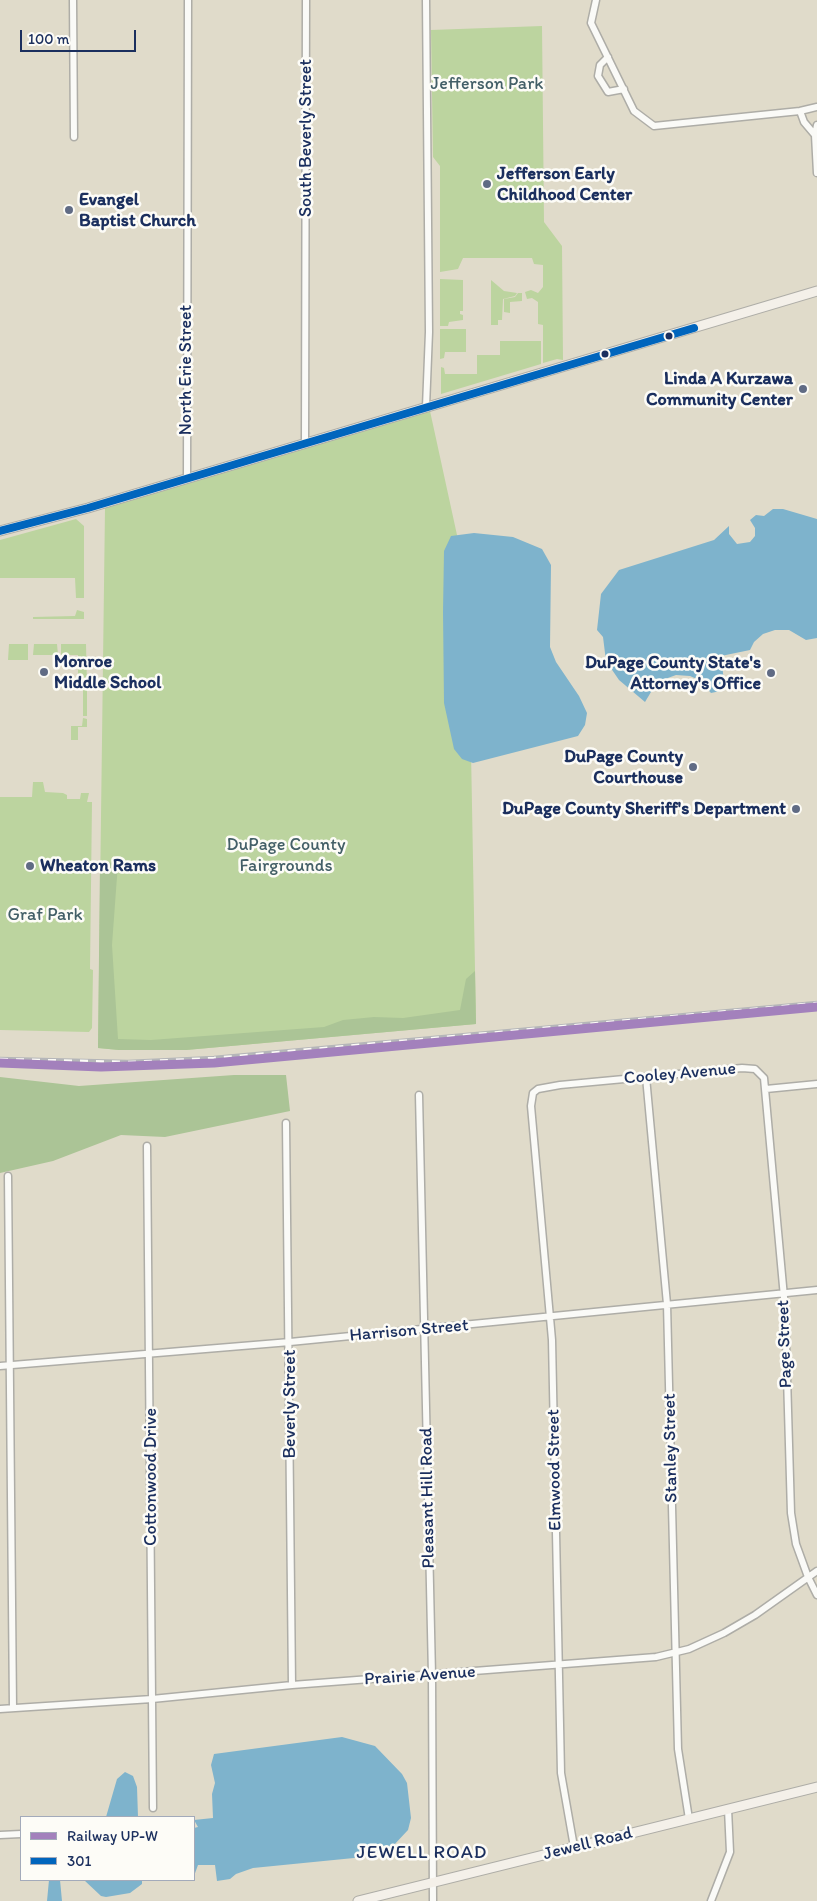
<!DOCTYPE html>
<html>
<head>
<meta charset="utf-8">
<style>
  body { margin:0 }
  #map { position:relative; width:817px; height:1901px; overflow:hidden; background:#e0dbca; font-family:Itim,sans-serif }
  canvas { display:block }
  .legend { position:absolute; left:20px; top:1816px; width:175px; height:65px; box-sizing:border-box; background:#fdfcf7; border:1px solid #a3aaba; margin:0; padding:6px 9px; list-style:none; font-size:15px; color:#1b2f5e }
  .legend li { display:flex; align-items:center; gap:10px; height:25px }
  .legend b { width:25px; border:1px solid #a3aaba }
  .scale { position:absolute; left:20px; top:30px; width:116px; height:22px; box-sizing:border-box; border:2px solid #1b2f5e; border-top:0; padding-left:6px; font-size:15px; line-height:18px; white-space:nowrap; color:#1b2f5e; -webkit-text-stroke:4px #fdfcf7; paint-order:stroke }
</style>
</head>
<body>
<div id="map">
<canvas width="817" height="1901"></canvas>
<ul class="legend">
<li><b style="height:6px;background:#a381bc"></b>Railway UP-W</li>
<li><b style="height:6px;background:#0065bd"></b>301</li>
</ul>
<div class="scale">100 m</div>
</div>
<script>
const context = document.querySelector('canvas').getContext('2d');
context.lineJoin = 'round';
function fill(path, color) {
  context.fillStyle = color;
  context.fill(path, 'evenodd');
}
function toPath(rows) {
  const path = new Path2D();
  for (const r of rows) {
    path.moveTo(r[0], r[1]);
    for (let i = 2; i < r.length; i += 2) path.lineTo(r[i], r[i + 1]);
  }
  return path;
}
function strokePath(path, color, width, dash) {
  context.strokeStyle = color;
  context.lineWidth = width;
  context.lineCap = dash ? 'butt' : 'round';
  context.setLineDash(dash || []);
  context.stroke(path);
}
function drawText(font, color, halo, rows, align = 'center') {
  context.font = font + ' Itim,sans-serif';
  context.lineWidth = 5;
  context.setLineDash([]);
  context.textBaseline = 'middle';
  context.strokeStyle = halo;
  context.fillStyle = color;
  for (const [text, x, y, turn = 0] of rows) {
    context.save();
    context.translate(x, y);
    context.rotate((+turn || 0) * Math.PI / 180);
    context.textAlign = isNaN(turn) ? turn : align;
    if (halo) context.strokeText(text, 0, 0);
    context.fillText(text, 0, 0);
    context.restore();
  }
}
const green = toPath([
  [542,26,544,222,562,246,563,360,557,359,543,363,543,325,538,324,538,302,532,298,527,299,525,292,531,290,538,293,543,287,543,265,534,264,532,258,463,258,458,269,440,272,440,166,433,157,431,30],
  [440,279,463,280,463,311,460,311,460,314,463,315,463,320,449,322,448,326,440,326],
  [491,280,504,291,517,293,515,296,503,299,502,320,498,320,498,325,491,325],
  [518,293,522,293,522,301,510,302,510,313,504,312,504,299,515,297],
  [440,329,466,329,466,352,445,352,444,358,440,359],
  [500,341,541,341,541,364,441,394,441,367,444,368,445,374,477,374,477,355,500,355],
  [430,411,457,535,471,751,476,1024,186,1050,119,1050,98,1048,105,508],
  [76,519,84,526,84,598,76,598,75,578,0,578,0,540],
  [77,610,84,612,84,619,33,619,33,617,75,616],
  [9,644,28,644,28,660,8,660],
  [57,644,58,655,33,655,34,644],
  [61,644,86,644,87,686,83,686,82,679,78,679,78,655,61,655],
  [83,688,87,688,87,716,83,716],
  [83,718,87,719,87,727,78,727,78,740,71,740,71,726,82,726],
  [33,782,43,782,45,792,63,793,67,795,67,799,80,799,81,793,89,793,87,802,92,802,90,969,93,970,92,1028,89,1032,0,1030,0,797,32,797]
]);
const forest = toPath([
  [100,862,118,863,112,945,118,1039,151,1040,324,1027,343,1020,374,1017,403,1018,460,1010,466,979,475,971,476,1024,186,1050,119,1050,98,1048],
  [234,1075,286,1075,290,1111,165,1137,121,1135,53,1161,0,1173,0,1077,79,1086]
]);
const water = toPath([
  [773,509,783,509,817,519,817,638,806,640,789,630,775,630,763,634,754,642,750,650,721,656,725,690,711,693,699,680,690,676,676,675,657,682,645,702,619,680,606,661,603,637,597,630,601,594,619,570,714,540,729,526,729,534,737,544,750,542,755,536,755,528,750,520,756,515,764,516],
  [474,533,513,537,542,549,551,565,550,647,556,662,579,696,587,713,585,725,578,736,473,763,462,759,454,749,444,703,443,612,444,551,451,536],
  [342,1737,375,1746,402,1774,407,1783,411,1818,408,1830,393,1846,364,1857,253,1868,236,1874,230,1879,217,1881,215,1865,198,1865,194,1876,194,1828,198,1827,194,1820,213,1818,212,1794,215,1783,211,1765,214,1754],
  [125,1772,133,1776,137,1787,138,1817,106,1817,117,1779],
  [49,1880,60,1880,62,1901,47,1901],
  [84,1880,142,1880,142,1884,130,1893,106,1897,101,1896]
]);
const street = toPath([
  [73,0,74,137],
  [426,0,429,332,426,407],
  [596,0,591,23,634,111,654,126,800,111,817,107],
  [608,57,600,65,598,76,608,92,624,89],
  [800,111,804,122,815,135],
  [817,125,815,135,817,173],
  [305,443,306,0],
  [187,479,188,0],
  [646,1077,667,1304,678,1749,689,1819],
  [766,1089,817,1084],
  [419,1095,432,1675,433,1901],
  [286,1123,292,1685],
  [147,1146,153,1808],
  [8,1176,13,1708],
  [0,1366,290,1342,817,1290],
  [0,1709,152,1699,292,1685,656,1657,689,1649,724,1633,755,1615,817,1571],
  [0,1835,21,1834],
  [574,1847,561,1773,552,1340,531,1106,533,1093,538,1089,560,1085,742,1068,755,1069,764,1078,785,1308,791,1513,796,1544,808,1577,817,1595],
  [711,1901,730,1852,728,1809]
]);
const secondary = toPath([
  [0,531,88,508,817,291],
  [358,1901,817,1787]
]);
const rail = toPath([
  [0,1059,128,1062,214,1058,817,1003]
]);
const bus1 = toPath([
  [0,531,88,508,694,328]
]);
const rail1 = toPath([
  [0,1063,101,1067,214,1063,817,1007]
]);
const markers = [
  [487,184,5,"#606b84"],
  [69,210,5,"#606b84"],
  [669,336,4.5,"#1b2f5e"],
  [605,354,4.5,"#1b2f5e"],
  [803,389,5,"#606b84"],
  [44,672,5,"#606b84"],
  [771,673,5,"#606b84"],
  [693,767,5,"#606b84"],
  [796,809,5,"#606b84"],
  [30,866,5,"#606b84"]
];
const parkNames = [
  ["Jefferson Park",487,84],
  ["DuPage County",286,845],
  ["Fairgrounds",286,866],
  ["Graf Park",45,915]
];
const streetNames = [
  ["South Beverly Street",306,138,-90],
  ["North Erie Street",186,370,-90],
  ["Cooley Avenue",680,1074,-5],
  ["Harrison Street",409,1331,-5],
  ["Page Street",785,1344,-92],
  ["Beverly Street",290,1404,-90],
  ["Stanley Street",671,1448,-91],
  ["Elmwood Street",555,1470,-91],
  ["Cottonwood Drive",151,1477,-90],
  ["Pleasant Hill Road",428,1498,-91],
  ["Prairie Avenue",420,1676,-4],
  ["Jewell Road",588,1844,-14]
];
const poiNames = [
  ["Jefferson Early",497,174],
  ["Childhood Center",497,195],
  ["Evangel",79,200],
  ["Baptist Church",79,221],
  ["Linda A Kurzawa",793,379,"right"],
  ["Community Center",793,400,"right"],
  ["Monroe",54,662],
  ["Middle School",54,683],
  ["DuPage County State's",761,663,"right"],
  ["Attorney's Office",761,684,"right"],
  ["DuPage County",683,757,"right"],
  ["Courthouse",683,778,"right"],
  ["DuPage County Sheriff's Department",786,809,"right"],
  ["Wheaton Rams",40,866]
];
const neighbourhoodNames = [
  ["JEWELL ROAD",422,1853]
];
fill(green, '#bcd49f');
fill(forest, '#abc496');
fill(water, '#7eb3cc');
strokePath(street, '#aeada7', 9);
strokePath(secondary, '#aeada7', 11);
strokePath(street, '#fafaf7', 6);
strokePath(secondary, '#f4f0e9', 9);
strokePath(rail, '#b5b6b9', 4.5);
strokePath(rail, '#fdfcf7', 2.5, [8]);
strokePath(bus1, '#0065bd', 8);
strokePath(rail1, '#a381bc', 9);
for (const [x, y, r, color] of markers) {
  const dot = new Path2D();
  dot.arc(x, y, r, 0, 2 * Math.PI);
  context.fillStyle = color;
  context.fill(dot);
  strokePath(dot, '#fdfcf7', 2);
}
drawText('18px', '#435f67', '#fdfcf7', parkNames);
drawText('18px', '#1b2f5e', '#fdfcf7', streetNames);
drawText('bold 18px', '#1b2f5e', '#fdfcf7', poiNames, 'left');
context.letterSpacing = '1px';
drawText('19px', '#1b2f5e', '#fdfcf7', neighbourhoodNames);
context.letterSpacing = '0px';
</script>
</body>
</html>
